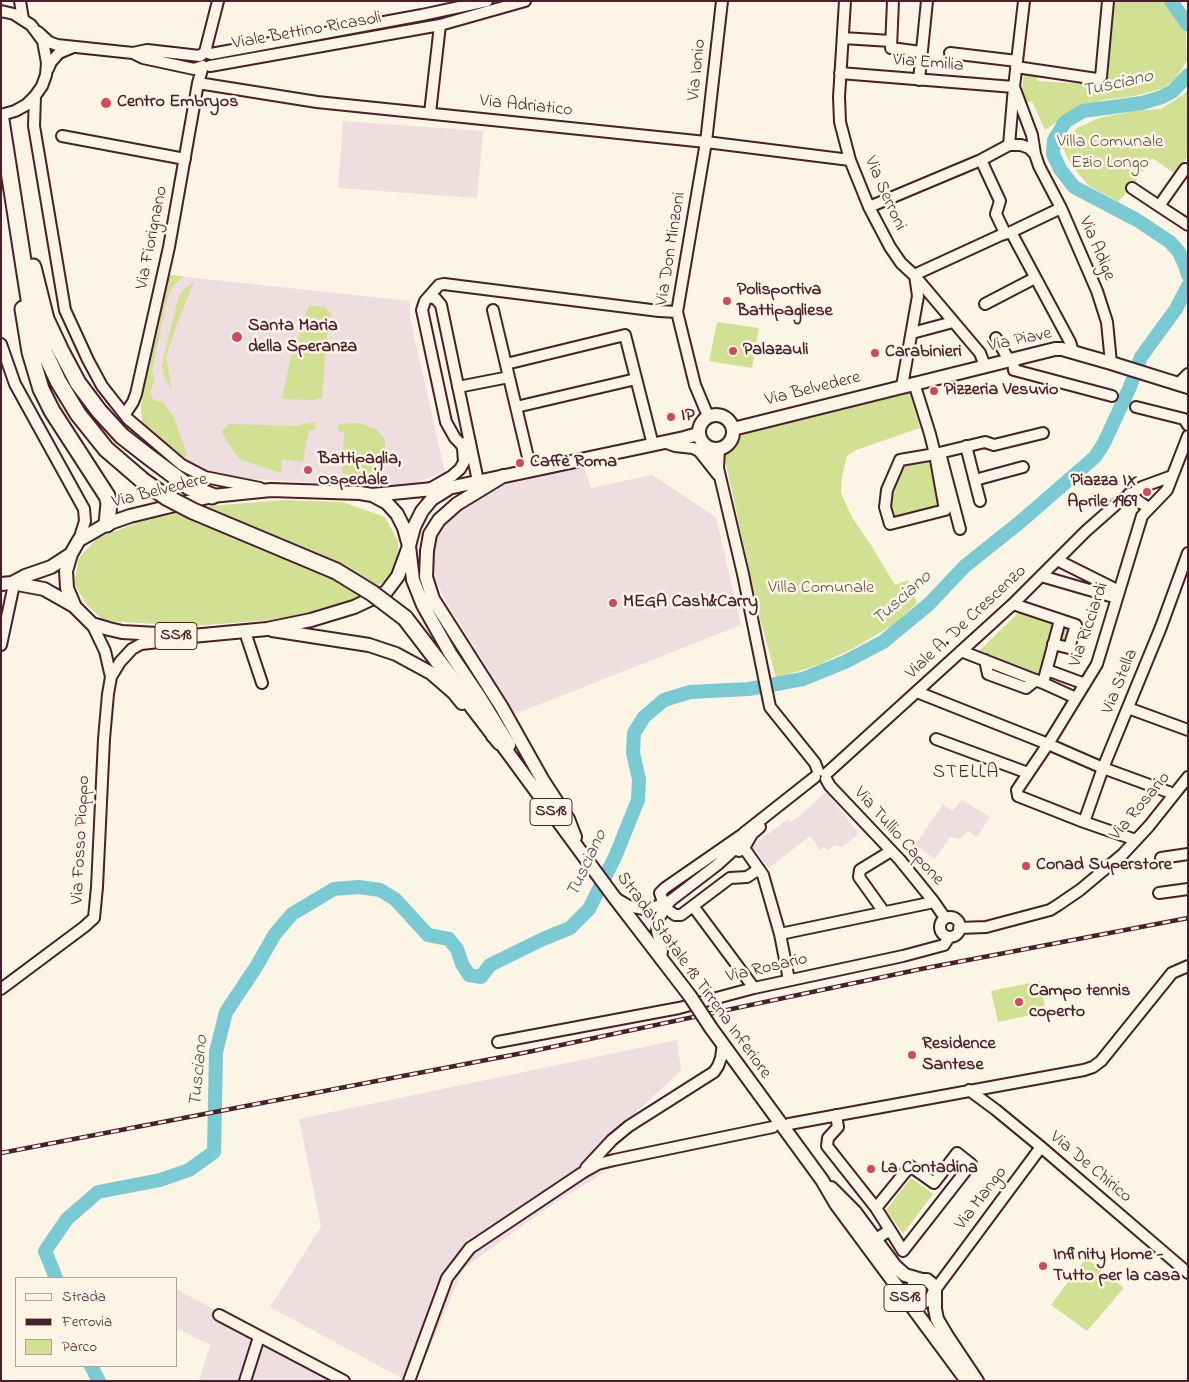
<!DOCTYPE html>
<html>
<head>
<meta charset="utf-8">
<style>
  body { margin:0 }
  #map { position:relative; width:1189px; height:1382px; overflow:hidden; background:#fcf5e5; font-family:"Indie Flower",sans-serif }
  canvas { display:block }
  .frame { position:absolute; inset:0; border:2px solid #4a1f2b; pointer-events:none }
  .legend { position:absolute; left:15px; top:1277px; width:162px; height:90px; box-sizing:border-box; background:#fcf5e5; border:1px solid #b59f9b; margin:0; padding:6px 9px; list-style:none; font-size:15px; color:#4a1f2b }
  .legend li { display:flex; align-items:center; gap:10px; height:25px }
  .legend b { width:25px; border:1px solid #b59f9b }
</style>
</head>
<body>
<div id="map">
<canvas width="1189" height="1382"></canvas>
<div class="frame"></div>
<ul class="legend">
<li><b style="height:6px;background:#fcf5e5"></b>Strada</li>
<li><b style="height:6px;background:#4a1f2b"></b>Ferrovia</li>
<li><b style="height:14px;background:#d2e093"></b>Parco</li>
</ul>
</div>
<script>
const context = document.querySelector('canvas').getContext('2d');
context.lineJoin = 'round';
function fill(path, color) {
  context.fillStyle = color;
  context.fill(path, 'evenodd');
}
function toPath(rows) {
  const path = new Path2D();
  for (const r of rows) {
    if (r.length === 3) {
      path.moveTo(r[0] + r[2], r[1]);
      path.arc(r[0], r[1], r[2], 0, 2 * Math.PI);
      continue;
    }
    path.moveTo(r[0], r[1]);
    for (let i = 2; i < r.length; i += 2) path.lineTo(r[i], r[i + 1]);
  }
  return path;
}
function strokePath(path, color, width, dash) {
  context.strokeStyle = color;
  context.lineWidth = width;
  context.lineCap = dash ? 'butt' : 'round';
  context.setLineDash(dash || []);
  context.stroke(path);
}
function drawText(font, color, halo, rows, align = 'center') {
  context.font = font + ' "Indie Flower",sans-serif';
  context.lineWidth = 5;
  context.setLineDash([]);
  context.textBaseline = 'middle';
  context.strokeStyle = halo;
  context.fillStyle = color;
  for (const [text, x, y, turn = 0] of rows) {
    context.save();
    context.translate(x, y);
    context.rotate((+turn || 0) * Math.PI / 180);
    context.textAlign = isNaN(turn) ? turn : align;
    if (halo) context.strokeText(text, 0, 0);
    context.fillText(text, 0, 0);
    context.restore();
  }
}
const built = toPath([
  [343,121,483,131,477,198,338,188],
  [168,275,410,301,410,318,445,472,415,483,391,487,222,477,181,459,142,422,141,407],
  [584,466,591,488,652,475,716,517,741,625,515,714,447,603,431,571,430,550,441,526,470,502,498,486],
  [826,792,859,834,842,847,835,845,828,850,824,847,820,850,810,836,769,868,752,846,788,819,790,822,797,818],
  [962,800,990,817,977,837,968,831,959,839,950,837,935,859,915,845,943,804,952,811],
  [677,1040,681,1071,587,1157,602,1174,547,1208,464,1268,415,1381,403,1381,403,1379,270,1307,321,1227,299,1119],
  [176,1289,351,1381,199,1381,210,1345,176,1328]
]);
const green = toPath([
  [1111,1,1164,1,1186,33,1187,61,1175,79,1164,88,1135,96,1103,100,1080,109,1057,122,1045,130,1032,101,1025,103,1022,91,1024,72,1037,73,1037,81,1102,85],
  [1188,89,1188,157,1174,173,1152,158,1132,186,1118,202,1089,186,1071,165,1062,146,1066,136,1079,127,1099,118,1134,111,1161,109,1184,94],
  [168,275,184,276,174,285,167,299,152,371,155,379,150,393,154,401,163,402,174,418,187,455,181,459,142,422,141,407,145,373],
  [194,282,177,324,166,357,172,391,164,376,162,366,164,356,178,298,183,290],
  [309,305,324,307,331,313,327,336,322,398,314,400,282,399,291,356],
  [717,322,759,328,752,368,709,361],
  [910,392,920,428,856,450,847,456,842,476,841,493,853,519,871,545,895,585,908,580,917,603,893,625,852,649,818,665,776,678,760,618,725,460,726,452,736,445,736,442,741,435],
  [316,422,315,430,309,430,303,462,282,459,281,473,239,459,221,432,229,424,300,426,302,424],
  [358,423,376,429,385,439,385,453,377,472,368,480,342,473,344,432,337,431,339,424],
  [930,458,938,508,892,518,890,498,893,483,902,465],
  [285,500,343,502,385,517,398,541,398,561,387,580,352,601,309,613,270,620,193,626,104,621,87,605,74,583,79,558,97,538,139,522,209,506],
  [1020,611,1077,630,1071,651,1057,647,1046,681,976,654],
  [1040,981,1046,1012,998,1022,991,991],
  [911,1178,933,1194,903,1234,886,1210],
  [1086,1258,1124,1288,1087,1331,1051,1305]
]);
const river = toPath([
  [1171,1,1188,25],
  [1188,75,1173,91,1162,97,1142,103,1083,111,1065,122,1054,140,1053,154,1060,169,1074,187,1137,220,1170,242,1179,252,1185,265,1188,275],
  [56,1278,45,1251,67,1219,98,1192,160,1180,189,1170,214,1152,216,1052,226,1012,256,967,275,934,292,914,334,889,359,887,380,890,395,899,428,935,449,939,457,949,462,964,469,975,481,977,490,965,543,939,570,928,589,909,615,857,638,800,639,779,633,753,634,733,644,717,664,700,690,692,749,689,803,679,845,662,883,642,929,604,965,566,1019,523,1095,457,1104,443,1129,389,1141,357,1176,309,1188,286],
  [91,1366,99,1381]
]);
const minor = toPath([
  [20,1,23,19],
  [845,1,839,97,840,122,850,160,869,207,890,247,901,263,914,275,980,353,985,366],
  [893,1,891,48,921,52],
  [1,11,14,14,31,25,43,41,47,63,46,75,42,86,35,96,26,105,15,111,1,115],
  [38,32,49,42,57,45,133,53,143,58,194,69,203,66],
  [843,38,891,41],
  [205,52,218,1],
  [133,53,147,50,200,56,205,52,211,54,422,15,487,1],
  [950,53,1017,61],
  [210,66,440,25,525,1],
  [1016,67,1097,79,1101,77,1108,1],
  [48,69,51,62,59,53,71,48],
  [840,73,1014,87],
  [919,80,927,1],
  [198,83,317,102,706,142,850,160],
  [1014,87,1032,135,1035,154,1039,166,1061,208,1097,291,1107,322,1111,363],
  [35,96,34,126,65,310,88,360,102,386,128,419,182,465,205,477,260,488],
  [430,113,440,25],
  [62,136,185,159],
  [1009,145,1014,87,1024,1],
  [981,160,1000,201,996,214,1005,233],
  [1132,188,1159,206,1185,169],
  [1159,206,1188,225],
  [869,207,981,160,1009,145,1021,145,1029,148,1035,154],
  [1011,232,1070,342,1073,352],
  [914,275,1001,235,1011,232,1061,208],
  [430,297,436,299,441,305,478,481],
  [985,304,1035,278],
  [493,310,531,470],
  [912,333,953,322],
  [996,338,1009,360],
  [1,344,15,384,84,509,85,521,79,540],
  [1013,359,1014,370,1112,396],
  [506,364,625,335,653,445],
  [914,383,930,434,935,454,945,510,890,524,885,507,887,490,900,460,935,454,985,442,994,445,1043,433],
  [1178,384,1188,374],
  [902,386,918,296,915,275],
  [458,387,509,377],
  [516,407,636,379],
  [1136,407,1184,419,1188,425],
  [125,414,133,402,136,394,169,247,198,83,203,66],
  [708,416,695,385,677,312,706,142,722,1],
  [470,442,461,444,455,438,446,422,422,310,425,301,439,285,444,284,659,311,677,312],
  [664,442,675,446,693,448,699,451,718,475],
  [707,446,715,463],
  [966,446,980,501],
  [719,449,718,468,743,574,770,707,815,763,818,771],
  [940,453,960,529],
  [975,480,1023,467],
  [431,488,452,476,460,469,464,462,463,448,461,444],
  [1129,494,1148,508],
  [1057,560,1119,591],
  [1041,576,1117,598],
  [1013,604,1076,625,1069,648,1053,644],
  [92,624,105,651,111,677],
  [245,632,262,683],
  [1,645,13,589,12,583],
  [961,651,1043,683,1076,698],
  [985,660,988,674,1026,688,1036,680],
  [1047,670,1085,684],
  [1043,683,1060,620],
  [917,692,1048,744,1103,768,1174,794],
  [1128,708,1188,730],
  [936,739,1028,773],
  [826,774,1013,604,1086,531,1120,501,1142,487,1172,476],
  [826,779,830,786,900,860,934,902,945,918],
  [1084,822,1103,768,1161,627,1188,553],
  [1136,840,1084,822,1018,796,1017,790,1048,744,1097,664,1142,516,1167,490,1188,436],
  [744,848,763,875,780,934,789,980],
  [739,851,744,848,752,834,760,827],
  [1161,858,1188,854],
  [1159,893,1188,889],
  [617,899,629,906,643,909,655,907,669,901],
  [662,899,660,893,665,888,743,834],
  [693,906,754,988],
  [671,912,675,915,681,915,730,878,747,877,759,869],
  [884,912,859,877,860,870,891,851],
  [950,927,10],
  [959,928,986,927,1050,910,1058,905,1080,890,1123,854,1149,826,1188,777],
  [780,934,934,902],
  [661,959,662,951,657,931,659,918,670,901,717,865,738,846,744,833,815,777],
  [1,989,84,927,94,918,97,887,104,739,108,694,111,677,120,662,132,649,141,644,159,642,169,635],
  [498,1042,679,1008,754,988,903,956,944,945,949,937],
  [969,1090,996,1110,1041,1147,1188,1273],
  [836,1115,838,1127,828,1138,827,1146,876,1208,890,1230,876,1239],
  [789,1124,1084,1070,1093,1067,1101,1061,1172,973,1188,966],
  [586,1168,612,1140,629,1126,714,1072,718,1066,721,1058,723,1044],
  [876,1208,910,1166,934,1183,957,1153,971,1164,903,1251,890,1230],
  [935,1290,1041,1147],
  [219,1315,344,1381],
  [245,1381,259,1337],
  [409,1381,447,1278,470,1248,582,1173,598,1164,614,1160,773,1127]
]);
const major = toPath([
  [716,432,17],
  [733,429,1055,349,1062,349,1111,363,1188,387],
  [503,476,457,504,439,520,430,534,427,551,426,577,433,599,501,706,542,779,568,819,575,837],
  [448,489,432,499,422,511,414,527,409,546,413,580,423,605,450,653,479,696,509,745],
  [271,490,360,493,372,495,387,503,397,514,404,528,409,546,398,576,386,592,354,607,311,620,267,629,192,636,122,632,109,629,92,624,75,607,67,588,66,571,71,554,79,540,107,524,130,516,212,496,271,490],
  [372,495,453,487,684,438,698,434],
  [12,583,44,589,74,606],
  [1,584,12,583,25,576,51,567,71,554],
  [272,630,369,645,396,654,431,673,454,693,462,703],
  [493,736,500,742,614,897,690,996],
  [711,1028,822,1180,836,1204,967,1381],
  [831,1188,855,1212,895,1266,905,1275,922,1280],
  [934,1293,931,1299,923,1302,914,1298,912,1289,914,1284,922,1280,927,1280,933,1285,935,1290,935,1309,937,1319,947,1336,977,1381]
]);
const highway = toPath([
  [1,120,29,299,45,353,58,381,78,414,106,449,142,480],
  [33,267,46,319,61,351,78,383,99,411,122,436,149,457,189,487,212,496],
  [23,309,30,352,41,389,52,411,107,496,109,503,107,524],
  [405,618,500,742]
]);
const rail = toPath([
  [1,1153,528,1052,921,969,1188,918]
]);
const majorBridge = toPath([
  [690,996,711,1028]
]);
const highwayBridge = toPath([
  [142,480,166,497,193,511,336,571,372,593,405,618]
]);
const markers = [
  [106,103,6,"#d1495b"],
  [727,301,5,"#d1495b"],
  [237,337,6,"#d1495b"],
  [733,351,5,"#d1495b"],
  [875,353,5,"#d1495b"],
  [934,391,5,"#d1495b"],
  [671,417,5,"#d1495b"],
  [520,463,5,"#d1495b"],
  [308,470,5,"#d1495b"],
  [1147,492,5,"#d1495b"],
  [613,603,5,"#d1495b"],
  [1026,866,5,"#d1495b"],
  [1019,1002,5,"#d1495b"],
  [912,1055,5,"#d1495b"],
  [871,1169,5,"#d1495b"],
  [1043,1266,5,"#d1495b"]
];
const shields = [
  [176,636,42],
  [551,812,42],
  [905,1298,42]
];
const shieldNames = [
  ["SS18",176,636],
  ["SS18",551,812],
  ["SS18",905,1298]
];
const streetNames = [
  ["Viale Bettino Ricasoli",307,32,-10],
  ["Via Emilia",928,64,5],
  ["Via Ionio",698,70,-84],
  ["Via Adriatico",526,107,6],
  ["Via Serroni",884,194,66],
  ["Via Fiorignano",153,238,-79],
  ["Via Don Minzoni",672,249,-81],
  ["Via Adige",1096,249,67],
  ["Via Piave",1020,341,-12],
  ["Via Belvedere",813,390,-14],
  ["Via Belvedere",160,492,-14],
  ["Viale A. De Crescenzo",967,623,-43],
  ["Via Ricciardi",1090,625,-71],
  ["Via Stella",1121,682,-68],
  ["Via Rosario",1141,807,-50],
  ["Via Tullio Capone",898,837,48],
  ["Via Fosso Pioppo",82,840,-87],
  ["Via Rosario",767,969,-13],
  ["Strada Statale 18 Tirrena Inferiore",693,976,54],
  ["Via De Chirico",1090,1168,40],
  ["Via Mango",982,1199,-53]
];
const poiNames = [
  ["Centro Embryos",117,103],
  ["Polisportiva",737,291],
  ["Battipagliese",737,312],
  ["Santa Maria",248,327],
  ["della Speranza",248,348],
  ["Palazauli",743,351],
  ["Carabinieri",885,353],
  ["Pizzeria Vesuvio",944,391],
  ["IP",681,417],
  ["Battipaglia,",318,460],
  ["Ospedale",318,481],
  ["Caffè Roma",530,463],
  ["Piazza IX",1137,482,"right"],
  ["Aprile 1969",1137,503,"right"],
  ["MEGA Cash&Carry",623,603],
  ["Conad Superstore",1036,866],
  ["Campo tennis",1029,992],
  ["coperto",1029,1013],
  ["Residence",922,1045],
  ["Santese",922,1066],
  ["La Contadina",881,1169],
  ["Infinity Home -",1053,1256],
  ["Tutto per la casa",1053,1277]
];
const parkNames = [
  ["Villa Comunale",1110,143],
  ["Ezio Longo",1110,164],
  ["Villa Comunale",821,589]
];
const waterNames = [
  ["Tusciano",1118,85,-13],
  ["Tusciano",903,599,-42],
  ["Tusciano",588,864,-65],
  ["Tusciano",200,1071,-85]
];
const neighbourhoodNames = [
  ["STELLA",966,774]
];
fill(built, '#eededf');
fill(green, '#d2e093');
strokePath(river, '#79cad2', 14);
strokePath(minor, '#4a1f2b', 14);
strokePath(major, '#4a1f2b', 16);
strokePath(highway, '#4a1f2b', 19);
strokePath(minor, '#fcf5e5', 10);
strokePath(major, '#fcf5e5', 12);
strokePath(highway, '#fcf5e5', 15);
strokePath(rail, '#4a1f2b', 4.5);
strokePath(rail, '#fcf5e5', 2.5, [8]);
strokePath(majorBridge, '#4a1f2b', 16, []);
strokePath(highwayBridge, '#4a1f2b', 19, []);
strokePath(majorBridge, '#fcf5e5', 12);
strokePath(highwayBridge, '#fcf5e5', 15);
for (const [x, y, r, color] of markers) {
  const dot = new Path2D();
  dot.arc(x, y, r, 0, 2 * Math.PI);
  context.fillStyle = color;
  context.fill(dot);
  strokePath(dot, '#fcf5e5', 2);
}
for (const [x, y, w] of shields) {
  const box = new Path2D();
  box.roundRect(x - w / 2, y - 13.5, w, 27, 4);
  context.fillStyle = '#fcf5e5';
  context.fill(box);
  strokePath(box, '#4a1f2b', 1);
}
drawText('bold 16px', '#4a1f2b', null, shieldNames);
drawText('18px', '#4a1f2b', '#fcf5e5', streetNames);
drawText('bold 18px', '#4a1f2b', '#fcf5e5', poiNames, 'left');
drawText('18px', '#6c4f45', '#fcf5e5', parkNames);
drawText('italic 19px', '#58525d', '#fcf5e5', waterNames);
context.letterSpacing = '1px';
drawText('19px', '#4a1f2b', '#fcf5e5', neighbourhoodNames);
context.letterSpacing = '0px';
</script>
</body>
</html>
